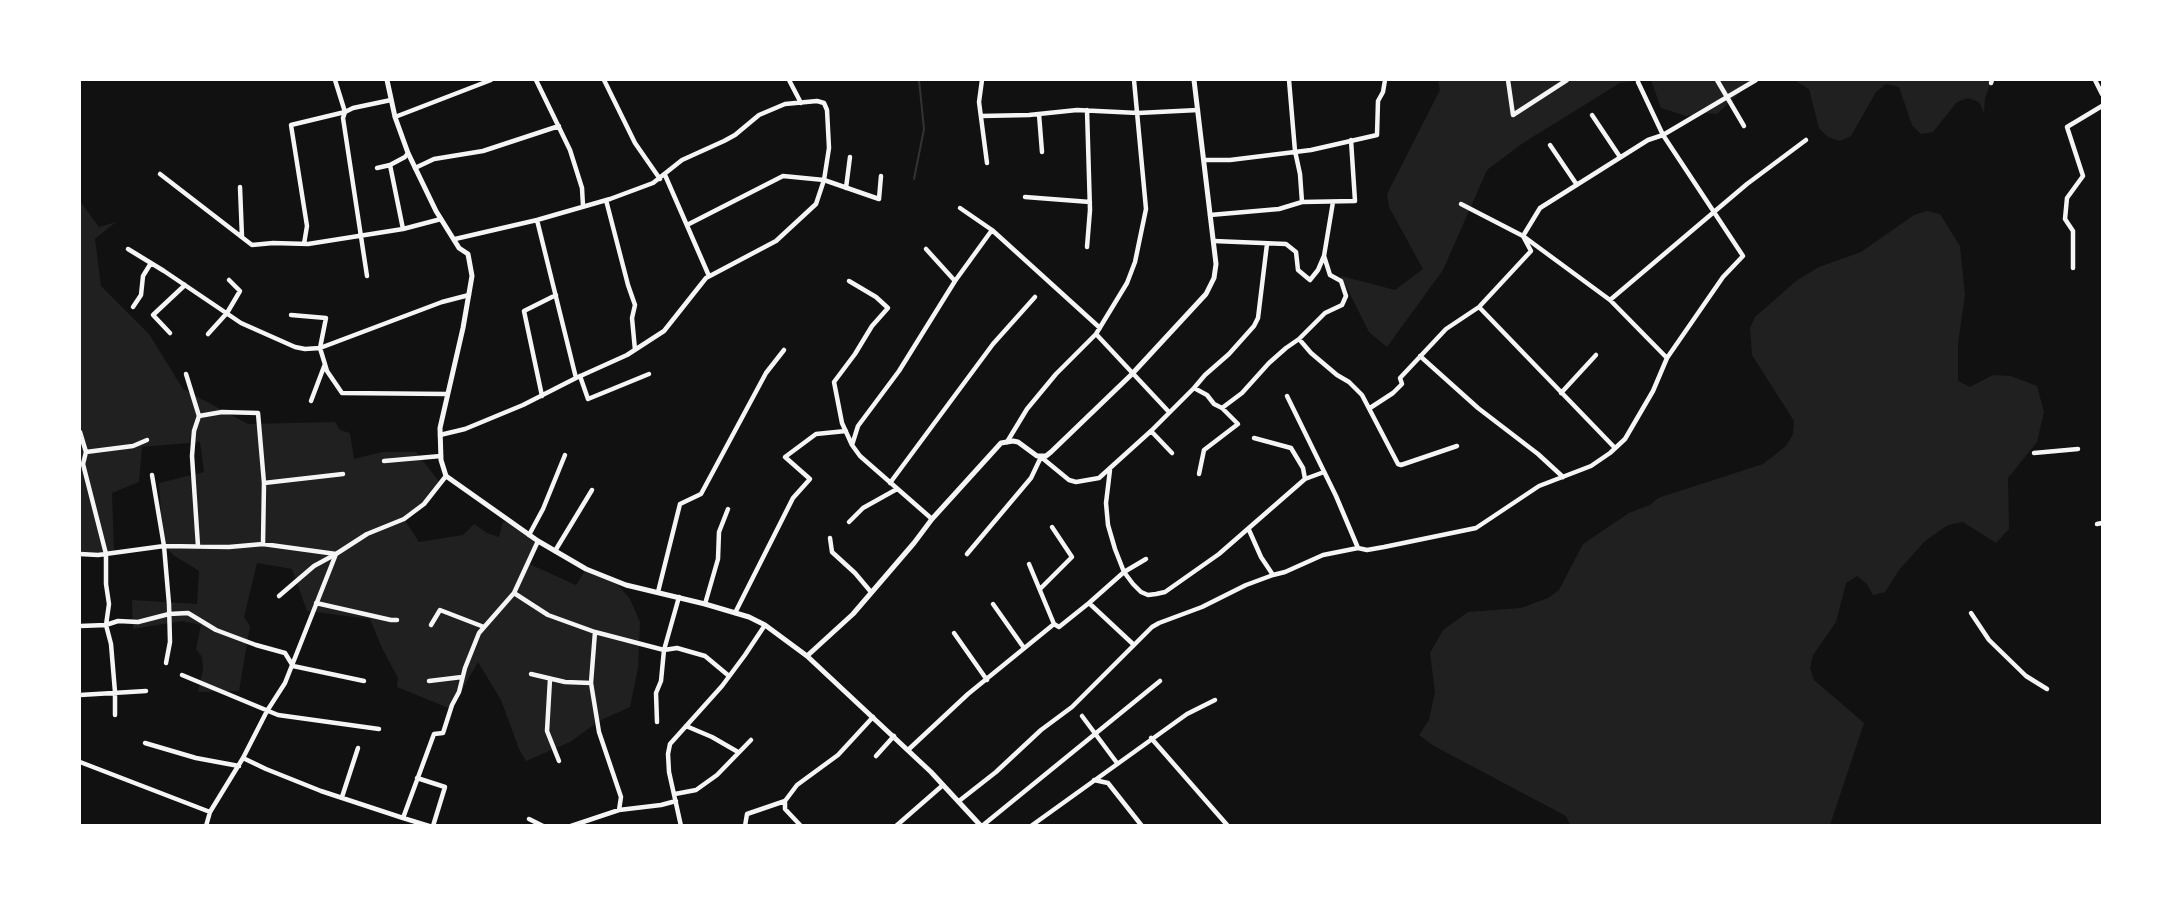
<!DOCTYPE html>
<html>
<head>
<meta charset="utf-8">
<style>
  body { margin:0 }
  #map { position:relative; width:2182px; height:905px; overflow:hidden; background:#111; font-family:Karla,sans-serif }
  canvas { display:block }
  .frame { position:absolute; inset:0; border:81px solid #fff; pointer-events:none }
</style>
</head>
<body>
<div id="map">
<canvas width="2182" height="905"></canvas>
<div class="frame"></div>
</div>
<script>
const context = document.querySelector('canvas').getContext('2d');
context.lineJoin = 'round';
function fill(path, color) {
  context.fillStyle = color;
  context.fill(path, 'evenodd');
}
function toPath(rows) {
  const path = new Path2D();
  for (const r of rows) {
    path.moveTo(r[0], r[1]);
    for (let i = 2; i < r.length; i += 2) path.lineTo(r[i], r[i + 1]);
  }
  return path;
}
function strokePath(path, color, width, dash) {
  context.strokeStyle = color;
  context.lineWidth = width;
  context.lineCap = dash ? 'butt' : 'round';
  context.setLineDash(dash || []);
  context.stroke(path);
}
const green = toPath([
  [1438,80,1641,80,1620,83,1523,143,1487,170,1443,270,1387,347,1369,332,1341,276,1395,290,1423,269,1389,207,1387,194,1440,90],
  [1643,80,1753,80,1717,114,1705,113,1686,116,1661,108,1651,80],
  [1794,80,1992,80,1985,98,1984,113,1979,102,1968,98,1957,102,1933,132,1921,134,1912,125,1899,87,1886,84,1876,92,1851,136,1840,141,1828,137,1819,128,1809,89],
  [80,201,99,227,116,222,95,239,101,286,149,334,183,389,248,424,335,422,340,430,350,433,354,459,382,452,416,452,441,484,424,504,404,519,419,542,463,535,474,524,487,533,499,537,503,522,506,522,512,523,538,541,527,563,576,585,586,569,618,585,630,599,640,622,638,668,630,707,599,721,570,742,526,761,519,749,501,700,478,662,451,709,397,687,398,678,382,648,370,619,307,611,292,569,257,563,244,617,250,626,239,691,198,692,203,670,202,657,196,649,201,625,182,621,133,629,132,600,197,604,199,571,173,555,163,543,159,483,204,472,200,442,142,447,139,482,112,493,114,552,80,554],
  [1927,211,1940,214,1960,246,1965,295,1958,344,1958,381,1970,387,1993,375,2011,376,2037,386,2044,412,2037,442,2008,478,2009,529,1996,543,1963,522,1948,525,1925,541,1899,570,1885,592,1873,595,1867,584,1857,576,1846,583,1836,622,1813,655,1810,668,1814,680,1864,723,1830,825,1570,825,1566,816,1434,746,1419,735,1429,720,1435,692,1430,653,1443,630,1468,612,1521,608,1548,598,1559,590,1583,544,1629,513,1650,505,1658,498,1763,464,1786,446,1793,434,1794,421,1752,355,1750,328,1755,317,1796,281,1819,267,1861,252,1914,215]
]);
const stream = toPath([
  [914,179,924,129,919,80]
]);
const minor = toPath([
  [536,80,570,150,582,188,583,206],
  [604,80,635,143,660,179],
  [789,80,801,103],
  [982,80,979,102,987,163],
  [1289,80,1295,151,1300,174,1302,202],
  [1508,80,1513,115,1567,80],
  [1717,80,1744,126],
  [2095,80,2102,94],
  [1991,83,1992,80],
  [1087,110,1090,210,1087,247],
  [1039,114,1042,152],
  [1592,115,1620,157],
  [981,116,1029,115,1077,110,1138,113,1198,110],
  [395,117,491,80],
  [1550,145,1577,185],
  [1205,160,1230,160,1311,150,1377,135,1378,101,1383,92,1385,80],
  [390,165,403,229],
  [377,168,390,165,405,157,408,153],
  [415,168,434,159,483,151,559,126],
  [160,174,252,245,273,243,308,244,403,229,441,219],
  [665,175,709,276],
  [240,187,242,237],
  [846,188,850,157],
  [1025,197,1090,202],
  [606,200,628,285,635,305,632,318,635,350],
  [1461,204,1523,236,1610,300,1667,358],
  [960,208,992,230,1100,328],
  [1210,215,1279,209,1302,202,1355,201,1351,140],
  [537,220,576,378],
  [687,225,783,176,824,180,879,199,881,176],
  [304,244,307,226,291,125,345,112,335,80],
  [128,249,164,271,241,323,295,347,305,349,320,348,442,302,469,295],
  [926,249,955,281],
  [1324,256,1333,202],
  [2073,268,2073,231,2065,219,2067,198,2083,176,2067,127,2102,106],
  [367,276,343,118,345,112,353,108,391,100],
  [849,281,876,297,888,308,872,326,855,354,834,382,842,423,852,445],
  [1610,300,1747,184,1806,140],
  [133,307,141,295,143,276,151,263],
  [1479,307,1615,448],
  [291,315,326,318,320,348,327,371,342,393,447,394],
  [170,333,153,315,185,285],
  [208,334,227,313,240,291,229,280],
  [1096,334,1169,412],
  [1299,339,1311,353,1337,375,1349,382,1362,395,1398,464,1401,465,1457,446],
  [1420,356,1478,408,1538,454,1563,477],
  [186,374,199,416],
  [580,376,588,399,649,374],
  [1194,388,1207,395,1214,404,1222,408,1242,393,1269,363,1286,348,1299,339,1325,313,1342,305,1346,296,1341,281,1330,275,1324,256,1318,270,1310,280,1298,270,1296,252,1286,244,1214,241],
  [1561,393,1596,355],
  [542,396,524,311,556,295],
  [1287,396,1336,496,1358,548],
  [311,401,325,364],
  [1370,408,1393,393,1402,384,1400,378,1446,329,1479,307,1531,251,1523,236,1540,208,1648,140,1663,135,1756,80],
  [1151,431,1172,453],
  [80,432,86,452,83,464,106,554,106,584,109,604,106,625,111,644,115,692,115,715],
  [440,435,465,429,523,405,576,378,627,355,664,331,706,278,776,241,816,204,824,180,829,148,827,110,824,103,817,101,785,104,759,115,735,135,724,141,682,160,653,183,610,199,537,220,455,239],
  [1007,442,1027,409,1056,374,1096,334,1127,283,1135,262,1146,209,1134,80],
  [86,452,133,446,147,440],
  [2034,453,2078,449],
  [384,461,441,456],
  [1110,470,1106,503,1108,525,1115,549,1124,572,1133,584,1141,592,1148,595,1156,594,1165,592,1219,554,1305,479,1303,468,1291,448,1254,438],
  [1199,474,1204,450,1238,424,1222,408],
  [152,475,164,546,169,604,170,642,166,663],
  [1305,479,1324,472],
  [264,483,343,474],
  [890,483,993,344,1035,297],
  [932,519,860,456,852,445,858,426,899,371,955,281,992,230],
  [849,522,863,508,897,489],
  [2097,524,2102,523],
  [1249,530,1261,557,1273,575],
  [529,535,543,509,565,455],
  [830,538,832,552,855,573,871,592],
  [198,546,192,456,194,431,199,416,222,412,258,413,264,483,263,544],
  [555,551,592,490],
  [80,554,98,555,164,546,229,547,263,544,336,554],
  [967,554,1031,478,1041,457,1069,480,1076,482,1099,478,1151,431,1194,388,1205,375,1229,354,1254,326,1258,318,1267,244],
  [1029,564,1054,624,1059,627,1089,603,1124,572,1146,559],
  [1040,589,1072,557,1052,527],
  [658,592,680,504,701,494,766,373,784,350],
  [514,593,548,615,595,632,664,650,679,597],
  [279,596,314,566,336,554,367,534,404,519,424,504,446,476],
  [316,603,391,620,397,620],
  [1089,603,1134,645],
  [705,604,718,559,719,532,728,509],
  [993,604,1024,648],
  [735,613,793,498,810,479,785,457,816,434,846,431],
  [1971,613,1989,640,2026,676,2047,689],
  [431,625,440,610,484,627],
  [80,626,106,625,118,621,138,622,169,614,188,613,216,630,256,645,285,653,293,666,364,681],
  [595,632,591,683,599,732,621,797,619,810],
  [954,633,987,680],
  [531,674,565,682,591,683],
  [182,675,278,715,379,729],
  [550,679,547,731,559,761],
  [429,681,462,677],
  [80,695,146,691],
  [1082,716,1117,763],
  [657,722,656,693,661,681,664,650,677,648,705,656,729,676],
  [686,726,712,737,738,752],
  [1151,738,1228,826],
  [145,743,196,758,239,766],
  [908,750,968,694,1054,624],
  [876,756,894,736],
  [243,758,266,769,321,791,403,818,434,734,443,733,452,705,459,692,465,668,479,633,514,593,538,541],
  [80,762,210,812],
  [417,778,445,787,433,826],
  [1094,780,1108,783,1142,826],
  [675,794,696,790,717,775,751,740],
  [342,797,358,748],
  [959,801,996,772,1041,730,1072,707,1152,627,1159,623,1202,607,1246,585,1273,575,1285,572,1323,555,1358,548,1367,550,1384,547,1476,528,1539,486,1591,466,1610,453,1625,439,1653,391,1667,358,1723,277,1743,256,1663,135,1638,82],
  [403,818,429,826],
  [529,819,543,826],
  [206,826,210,812,243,758,267,711,285,683,336,554],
  [571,826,619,810,661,805,676,801],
  [681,826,669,772,668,754,670,744,722,686,745,655,765,625],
  [745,826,747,814,785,801],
  [801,826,785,809,785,801,797,785,838,755,873,717],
  [896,826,943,785],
  [982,826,1160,681],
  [1031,826,1187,714,1215,700]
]);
const tertiary = toPath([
  [387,80,395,117,408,153,436,211,459,248,468,254,472,276,463,328,440,428,441,460,446,476,538,541,586,569,626,585,705,604,749,617,765,625,807,656,931,772,981,826],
  [807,656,853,614,914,543,932,519,1001,443,1013,441,1018,442,1037,456,1046,456,1051,452,1132,374,1206,294,1214,278,1216,264,1194,80]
]);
fill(green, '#202020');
strokePath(stream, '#333', 2);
strokePath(minor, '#f5f5f5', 4.5);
strokePath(tertiary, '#f5f5f5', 5);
</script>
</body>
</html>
